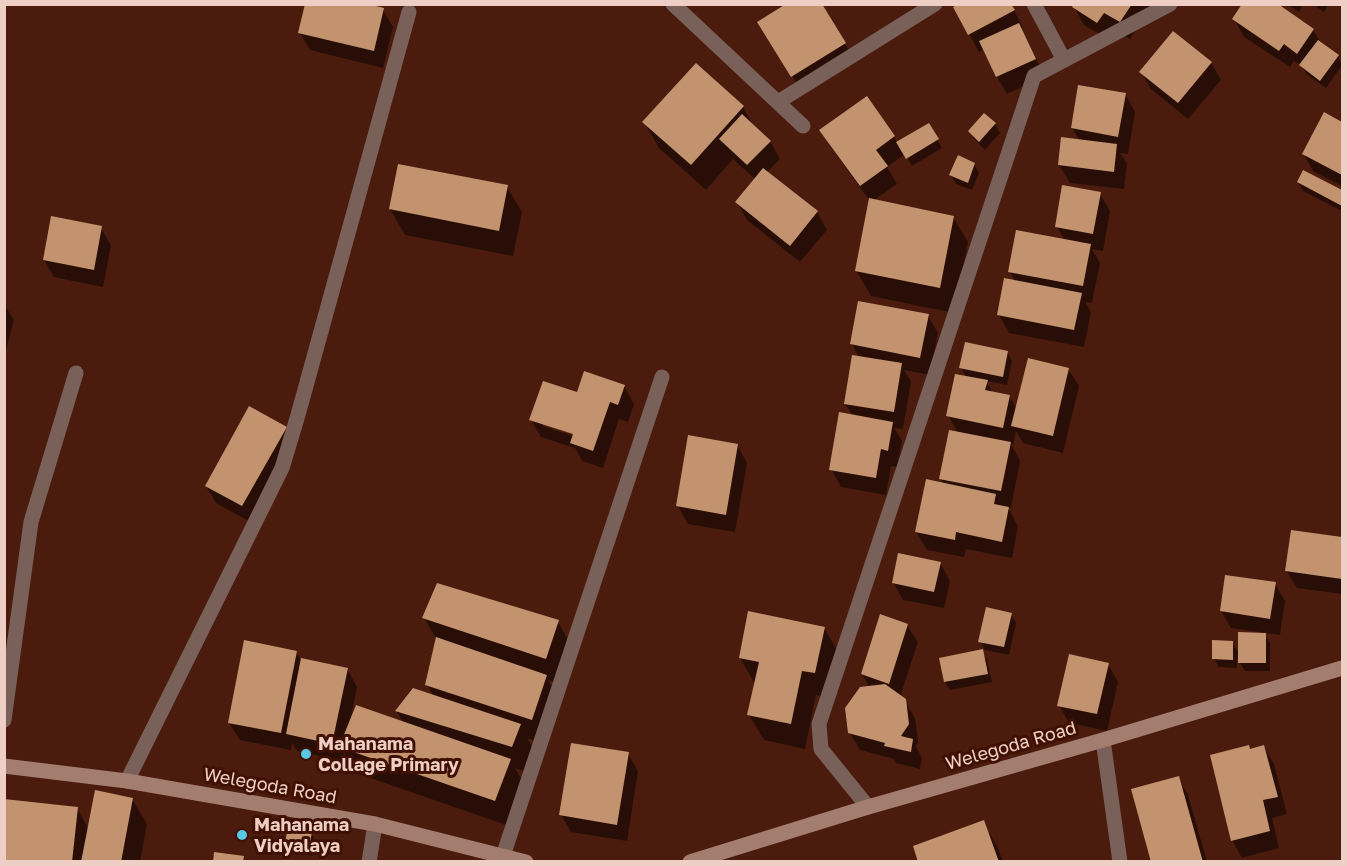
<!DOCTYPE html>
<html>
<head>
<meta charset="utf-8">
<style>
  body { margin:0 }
  #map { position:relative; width:1347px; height:866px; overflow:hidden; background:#4b1c0d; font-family:"Golos Text",sans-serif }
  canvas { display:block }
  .frame { position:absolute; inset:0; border:6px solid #efcfc5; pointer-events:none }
</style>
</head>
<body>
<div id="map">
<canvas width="1347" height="866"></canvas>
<div class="frame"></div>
</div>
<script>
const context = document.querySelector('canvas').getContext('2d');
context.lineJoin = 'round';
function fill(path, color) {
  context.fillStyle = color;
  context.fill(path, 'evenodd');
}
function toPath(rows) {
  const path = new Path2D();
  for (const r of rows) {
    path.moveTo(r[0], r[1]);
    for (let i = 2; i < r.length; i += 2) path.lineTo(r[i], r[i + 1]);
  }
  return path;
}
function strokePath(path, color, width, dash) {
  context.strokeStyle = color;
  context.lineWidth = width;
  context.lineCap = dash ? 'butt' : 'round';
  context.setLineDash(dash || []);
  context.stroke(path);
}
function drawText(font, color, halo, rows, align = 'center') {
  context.font = font + ' "Golos Text",sans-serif';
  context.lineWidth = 6;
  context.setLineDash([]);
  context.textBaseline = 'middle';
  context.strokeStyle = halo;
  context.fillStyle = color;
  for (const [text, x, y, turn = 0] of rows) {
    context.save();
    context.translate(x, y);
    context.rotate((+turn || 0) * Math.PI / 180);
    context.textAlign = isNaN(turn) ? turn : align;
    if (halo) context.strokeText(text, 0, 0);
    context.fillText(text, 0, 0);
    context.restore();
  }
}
const shadow = toPath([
  [821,4,855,61,803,93,769,40],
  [1011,4,1023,28,1021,29,1045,76,1007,94,997,77,985,49,979,52,955,8],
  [1076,4,1152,4,1130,39,1114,29,1108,39,1084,25,1074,7],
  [1287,4,1303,4,1299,12],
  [1312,4,1329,4,1324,12],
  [383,10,393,27,383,68,310,50,300,33],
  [1234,19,1313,30,1322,45,1338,56,1342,65,1326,88,1306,74,1301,65,1294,61,1290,67,1244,37],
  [1211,63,1221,80,1188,119,1151,89,1141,72],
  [1125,94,1135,112,1128,154,1120,153,1127,163,1124,189,1070,183,1059,165,1080,141,1072,128],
  [866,98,898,143,929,125,942,148,912,166,905,154,887,167,897,184,874,200,953,217,968,242,954,313,871,296,856,270,870,201,831,147,821,130],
  [743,107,754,127,770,141,780,159,767,172,817,212,827,230,800,262,747,220,737,202,756,180,733,159,706,190,659,148,644,122],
  [1324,114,1342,124,1342,186,1313,171,1303,153],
  [984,115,995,124,1000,133,985,150,975,140,970,132],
  [974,164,979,173,972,190,956,184,951,175],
  [1304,172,1342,192,1342,211,1303,191,1298,182],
  [507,187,522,212,513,256,405,235,390,209],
  [1100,194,1110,211,1103,251,1092,249,1100,263,1092,303,1085,302,1091,312,1084,347,1009,333,999,315,1016,282,1009,271,1065,241,1057,227],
  [101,228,111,245,103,287,54,277,44,260],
  [4,304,14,320,5,354,4,354],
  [928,316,938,333,930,375,904,370,911,381,903,429,894,428,902,441,897,467,891,466,886,495,841,487,831,469,853,416,845,404,859,357,852,344],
  [1007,352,1012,361,1007,385,986,381,993,393,1009,396,1017,410,1068,369,1079,386,1063,453,1023,443,1016,431,1013,445,1011,444,1020,461,1011,508,1008,508,1018,526,1012,558,966,549,964,557,927,550,916,532,944,485,941,479,958,433,948,415,967,378,961,368],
  [624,386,634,404,628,422,619,419,603,468,582,461,575,448,541,437,531,420,577,394],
  [543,423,580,435,579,438,543,426],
  [286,428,296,445,252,523,216,503,206,486],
  [737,445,747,463,735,532,688,524,678,506],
  [1292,532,1342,539,1342,594,1297,588,1286,570],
  [940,563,950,581,944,608,903,600,893,582],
  [1275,584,1285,601,1280,635,1264,633,1270,643,1270,671,1245,671,1237,658,1237,668,1219,667,1214,659,1232,642,1240,655,1259,634,1259,632,1231,628,1221,611],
  [1011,614,1016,623,1009,655,985,650,980,641],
  [424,618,558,622,572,647,560,684,548,680,561,701,546,744,527,738,535,751,526,772,515,768,525,786,509,826,356,773,344,752,342,761,297,751,292,743,291,750,240,740,229,723,296,652,301,660,347,669,357,687,351,718,403,723,397,712,413,690,434,697,427,684,437,640],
  [907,625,918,642,900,697,904,700,915,718,918,742,916,746,922,758,920,769,896,763,894,759,860,750,850,733,870,688,862,674],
  [824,628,839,653,829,698,816,695,805,749,764,740,749,715,755,684,740,658],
  [982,651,987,660,992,682,950,690,945,682,941,659],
  [1108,664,1118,682,1107,731,1069,723,1059,705],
  [1264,747,1274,764,1287,814,1272,818,1279,848,1242,858,1232,840,1250,750],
  [628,754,638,771,627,841,571,832,561,815],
  [1178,778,1188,795,1207,862,1153,862],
  [132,799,147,824,140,862,4,862,77,808,89,830],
  [983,822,998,848,1003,862,920,862],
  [311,833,316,842,313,856,291,852,286,843]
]);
const building = toPath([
  [305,4,368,4,384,8,374,51,298,33],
  [786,4,822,4,846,43,791,77,757,22],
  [959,4,1011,4,1015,10,968,35,953,7],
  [1074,4,1132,4,1120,22,1104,13,1097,23,1072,7],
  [1242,4,1278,4,1314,29,1297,54,1284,44,1279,51,1232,19],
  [1019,23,1036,59,996,77,979,41],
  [1173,31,1212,62,1178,103,1139,72],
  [1318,40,1339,55,1320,81,1299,65],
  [696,63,744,106,691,165,642,122],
  [1078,85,1126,93,1118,137,1071,128],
  [867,96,895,136,876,150,888,166,860,186,819,130],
  [1324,112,1342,122,1342,175,1302,154],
  [984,113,996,123,979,142,968,131],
  [742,114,771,141,747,165,719,139],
  [929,123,939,139,906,159,896,142],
  [1061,137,1117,144,1114,172,1058,165],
  [958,155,975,163,968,183,949,175],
  [398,164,508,185,499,231,389,209],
  [763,168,818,211,790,246,735,202],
  [1303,170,1342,190,1342,206,1297,182],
  [1062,185,1101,192,1093,234,1055,227],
  [869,198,954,216,940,288,855,271],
  [51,216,102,226,94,270,43,260],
  [1016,230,1091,244,1083,286,1008,272],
  [1004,278,1082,293,1074,330,997,315],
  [858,301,929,314,920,358,850,344],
  [965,342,1008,351,1003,377,959,368],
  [852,355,902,363,894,412,844,404],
  [1028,358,1069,368,1053,436,1011,426],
  [584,371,625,385,618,405,610,402,593,451,570,443,573,434,529,420,543,381,577,392],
  [955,374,988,380,985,390,1010,395,1003,428,946,416],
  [249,406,287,427,242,506,205,486],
  [839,412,893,422,888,451,881,449,876,478,829,470],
  [949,430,1011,442,1001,491,939,479],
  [688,435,738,444,726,515,676,506],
  [926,479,996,494,994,504,1009,507,1002,542,956,532,955,540,915,532],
  [1291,530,1342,537,1342,579,1285,571],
  [898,553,941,562,934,592,892,583],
  [1225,575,1276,582,1270,619,1220,611],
  [437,583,559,620,546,659,422,618],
  [986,607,1012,613,1004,647,978,642],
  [748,611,825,627,815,673,802,671,791,724,747,715,759,662,739,658],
  [880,614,908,624,889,684,861,674],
  [1238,632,1266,633,1266,663,1238,663],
  [436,637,547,675,532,720,425,685],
  [244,640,297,651,281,733,228,723],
  [1212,640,1233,641,1233,660,1212,659],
  [983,649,988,674,944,682,939,658],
  [1069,654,1109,663,1097,714,1057,706],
  [301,658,348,668,332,744,286,734],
  [885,684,906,699,909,724,901,736,913,739,911,752,884,746,885,743,848,733,845,708,860,687],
  [413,688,521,724,512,747,395,711],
  [356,705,511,759,495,801,339,747],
  [571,743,629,752,617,825,559,815],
  [1249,745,1250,749,1264,745,1278,797,1263,800,1270,831,1231,841,1210,755],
  [1179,776,1203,862,1151,862,1131,789],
  [95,790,133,798,121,862,81,862],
  [4,799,78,807,72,862,4,862],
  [984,820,999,862,918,862,913,846],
  [288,827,312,832,309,848,285,843],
  [214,852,244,856,243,862,213,862]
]);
const street = toPath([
  [673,4,803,126],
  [1034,4,1064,60],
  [778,102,935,4],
  [4,720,31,522,76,373],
  [1103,740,1120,862],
  [127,781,282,468,298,415,409,12],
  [868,807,821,749,819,724,1034,76,1170,4],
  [503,856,662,377],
  [369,862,375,824]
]);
const secondary = toPath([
  [4,766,127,781,375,824,526,862],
  [690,862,868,807,1103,740,1342,668]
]);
const markers = [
  [306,754,6,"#5ac8e5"],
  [242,835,6,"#5ac8e5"]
];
const poiNames = [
  ["Mahanama",318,744],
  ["Collage Primary",318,765],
  ["Mahanama",254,825],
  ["Vidyalaya",254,846]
];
const streetNames = [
  ["Welegoda Road",1011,746,-16],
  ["Welegoda Road",270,786,10]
];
fill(shadow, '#0007');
fill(building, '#c3936f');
strokePath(street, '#796159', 15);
strokePath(secondary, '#a47d71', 15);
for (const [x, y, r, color] of markers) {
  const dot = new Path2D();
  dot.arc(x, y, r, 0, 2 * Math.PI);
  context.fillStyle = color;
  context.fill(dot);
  strokePath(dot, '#401103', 2);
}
drawText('bold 18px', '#efcfc5', '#401103', poiNames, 'left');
drawText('18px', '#efcfc5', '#401103', streetNames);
</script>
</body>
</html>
